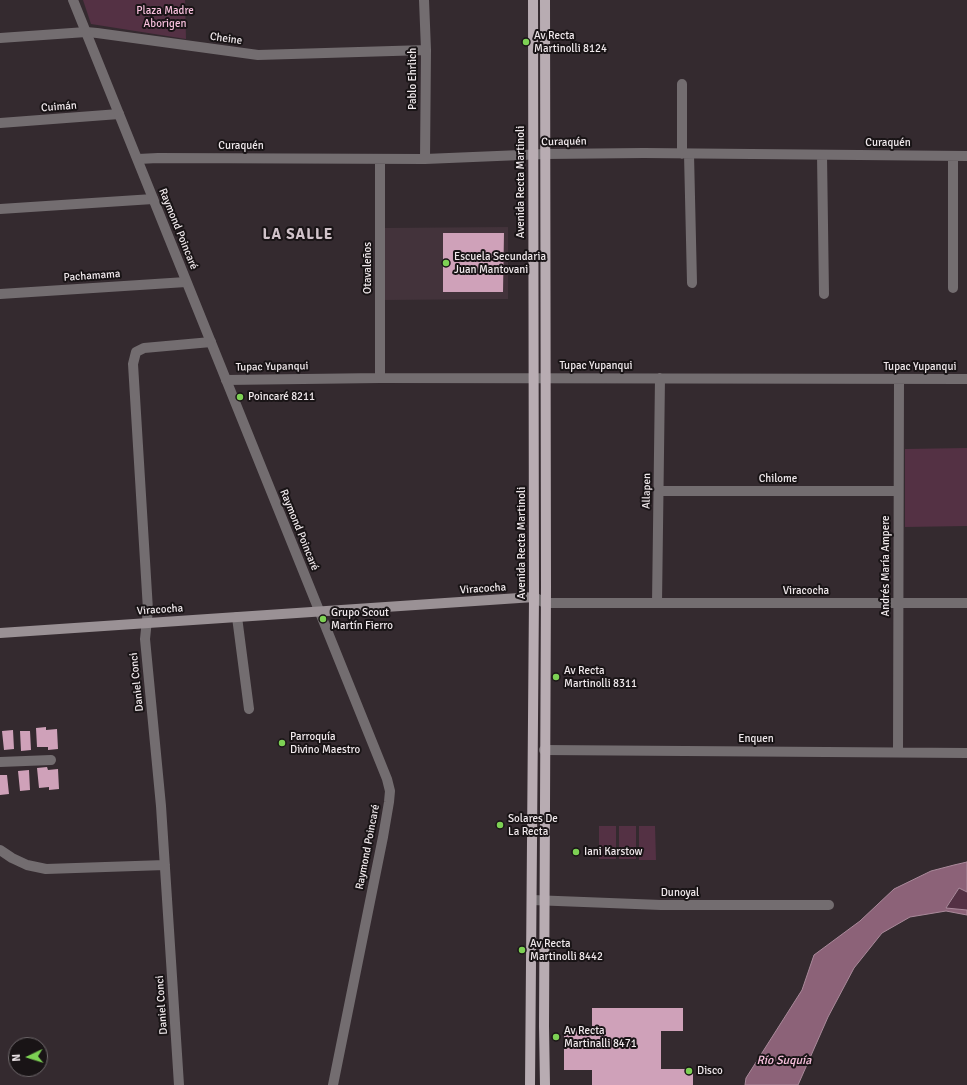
<!DOCTYPE html>
<html>
<head>
<meta charset="utf-8">
<style>
  body { margin:0 }
  #map { position:relative; width:967px; height:1085px; overflow:hidden; background:#342a2f; font-family:Signika,sans-serif }
  canvas { display:block }
  .north { position:absolute; left:8px; top:1037px; width:40px; height:40px; box-sizing:border-box; background:#191416; border:1px solid #6f696c; border-radius:50%; rotate:266deg; font-size:11px; font-weight:700; line-height:16px; text-align:center; color:#f0e9ec }
  .north::after { content:''; display:block; margin:auto; width:14px; height:18px; background:#7dd154; clip-path:polygon(50% 0,100% 100%,50% 72%,0 100%) }
</style>
</head>
<body>
<div id="map">
<canvas width="967" height="1085"></canvas>
<div class="north">N</div>
</div>
<script>
const context = document.querySelector('canvas').getContext('2d');
context.lineJoin = 'round';
function fill(path, color) {
  context.fillStyle = color;
  context.fill(path, 'evenodd');
}
function toPath(rows) {
  const path = new Path2D();
  for (const r of rows) {
    path.moveTo(r[0], r[1]);
    for (let i = 2; i < r.length; i += 2) path.lineTo(r[i], r[i + 1]);
  }
  return path;
}
function strokePath(path, color, width, dash) {
  context.strokeStyle = color;
  context.lineWidth = width;
  context.lineCap = dash ? 'butt' : 'round';
  context.setLineDash(dash || []);
  context.stroke(path);
}
function drawText(font, color, halo, rows, align = 'center') {
  context.font = font + ' Signika,sans-serif';
  context.lineWidth = 4;
  context.setLineDash([]);
  context.textBaseline = 'middle';
  context.strokeStyle = halo;
  context.fillStyle = color;
  for (const [text, x, y, turn = 0] of rows) {
    context.save();
    context.translate(x, y);
    context.rotate((+turn || 0) * Math.PI / 180);
    context.textAlign = isNaN(turn) ? turn : align;
    if (halo) context.strokeText(text, 0, 0);
    context.fillText(text, 0, 0);
    context.restore();
  }
}
const built = toPath([
  [508,227,508,299,384,300,384,228]
]);
const green = toPath([
  [83,0,185,0,186,39,91,24],
  [967,448,967,526,905,527,905,449],
  [599,826,616,826,616,859,599,859],
  [619,826,636,826,636,859,619,859],
  [639,826,655,826,656,860,639,860],
  [959,888,967,892,967,910,946,909]
]);
const water = toPath([
  [967,862,967,892,959,888,946,908,967,910,967,915,946,911,910,917,882,933,854,968,828,1017,798,1085,745,1085,746,1078,802,990,814,955,860,921,894,889,931,871,954,865,967,862]
]);
const building = toPath([
  [443,233,504,233,503,292,443,292],
  [46,727,46,730,57,729,58,749,48,750,48,747,37,747,36,728],
  [13,730,14,749,4,750,2,731],
  [20,731,30,731,31,750,21,751],
  [47,767,48,770,58,769,59,789,49,790,49,787,39,788,37,768],
  [29,770,30,790,20,791,18,771],
  [0,775,7,775,9,794,0,795],
  [592,1008,683,1008,683,1031,661,1031,661,1069,693,1069,693,1085,592,1085,592,1070,564,1070,564,1028,592,1028]
]);
const minor = toPath([
  [424,0,426,50,425,159],
  [0,38,86,32,97,33,258,55,426,50],
  [0,123,119,114],
  [682,154,682,84],
  [689,154,692,283],
  [822,155,824,294],
  [953,156,953,288],
  [138,159,158,158,425,159,545,154,644,153,967,156],
  [0,209,153,199],
  [0,294,186,282],
  [380,378,380,159],
  [226,380,380,378,967,379],
  [659,491,898,491],
  [534,597,545,603,967,603],
  [657,603,660,378],
  [237,617,249,709],
  [544,750,967,753],
  [898,752,899,379],
  [0,762,51,760],
  [0,850,12,858,27,865,46,869,165,865],
  [532,900,661,905,829,905],
  [179,1085,161,806,145,639,148,610,133,364,136,352,144,348,211,342]
]);
const tertiary = toPath([
  [73,0,387,779,390,791,389,802,383,837,333,1085]
]);
const secondary = toPath([
  [0,633,534,597]
]);
const primary = toPath([
  [530,1085,534,597,533,0],
  [545,1085,544,1026,546,586,545,0]
]);
const markers = [
  [526,42,4,"#7dd154"],
  [446,263,4,"#7dd154"],
  [240,397,4,"#7dd154"],
  [323,619,4,"#7dd154"],
  [556,677,4,"#7dd154"],
  [282,743,4,"#7dd154"],
  [500,825,4,"#7dd154"],
  [576,852,4,"#7dd154"],
  [522,950,4,"#7dd154"],
  [556,1037,4,"#7dd154"],
  [689,1071,4,"#7dd154"]
];
const parkNames = [
  ["Plaza Madre",165,11],
  ["Aborigen",165,24]
];
const poiNames = [
  ["Av Recta",534,36],
  ["Martinolli 8124",534,49],
  ["Escuela Secundaria",454,257],
  ["Juan Mantovani",454,270],
  ["Poincaré 8211",248,397],
  ["Grupo Scout",331,613],
  ["Martín Fierro",331,626],
  ["Av Recta",564,671],
  ["Martinolli 8311",564,684],
  ["Parroquía",290,737],
  ["Divino Maestro",290,750],
  ["Solares De",508,819],
  ["La Recta",508,832],
  ["Iani Karstow",584,852],
  ["Av Recta",530,944],
  ["Martinolli 8442",530,957],
  ["Av Recta",564,1031],
  ["Martinalli 8471",564,1044],
  ["Disco",697,1071]
];
const streetNames = [
  ["Cheine",226,39,8],
  ["Pablo Ehrlich",413,79,-90],
  ["Cuimán",59,107,-4],
  ["Curaquén",564,142,-1],
  ["Curaquén",888,143],
  ["Curaquén",241,146],
  ["Avenida Recta Martinoli",521,182,-90],
  ["Raymond Poincaré",178,229,68],
  ["Otavaleños",368,268,-90],
  ["Pachamama",92,276,-4],
  ["Tupac Yupanqui",596,366],
  ["Tupac Yupanqui",272,367,-1],
  ["Tupac Yupanqui",920,367],
  ["Chilome",778,479],
  ["Allapen",647,491,-89],
  ["Raymond Poincaré",299,530,68],
  ["Avenida Recta Martinoli",522,543,-90],
  ["Andrés María Ampere",886,566,-90],
  ["Viracocha",483,589,-4],
  ["Viracocha",806,591],
  ["Viracocha",160,610,-4],
  ["Daniel Conci",137,682,-96],
  ["Enquen",756,739],
  ["Raymond Poincaré",368,847,-79],
  ["Dunoyal",680,893],
  ["Daniel Conci",162,1005,-94]
];
const waterNames = [
  ["Río Suquía",784,1061]
];
const districtNames = [
  ["LA SALLE",298,235]
];
fill(built, '#43333b');
fill(green, '#543144');
fill(water, '#8c6278');
strokePath(water, '#aa8a9b', 1);
fill(building, '#cfa1b9');
strokePath(minor, '#736d70', 10);
strokePath(tertiary, '#736d70', 10);
strokePath(secondary, '#9a9195', 10);
strokePath(primary, '#b8acb2', 10);
for (const [x, y, r, color] of markers) {
  const dot = new Path2D();
  dot.arc(x, y, r, 0, 2 * Math.PI);
  context.fillStyle = color;
  context.fill(dot);
  strokePath(dot, '#191416', 1.5);
}
drawText('11px', '#f7bfdc', '#191416', parkNames);
drawText('11px', '#f0e9ec', '#191416', poiNames, 'left');
drawText('11px', '#f0e9ec', '#191416', streetNames);
drawText('italic 12px', '#fac2df', '#191416', waterNames);
context.letterSpacing = '1px';
drawText('bold 15px', '#d1c3ca', '#191416', districtNames);
context.letterSpacing = '0px';
</script>
</body>
</html>
